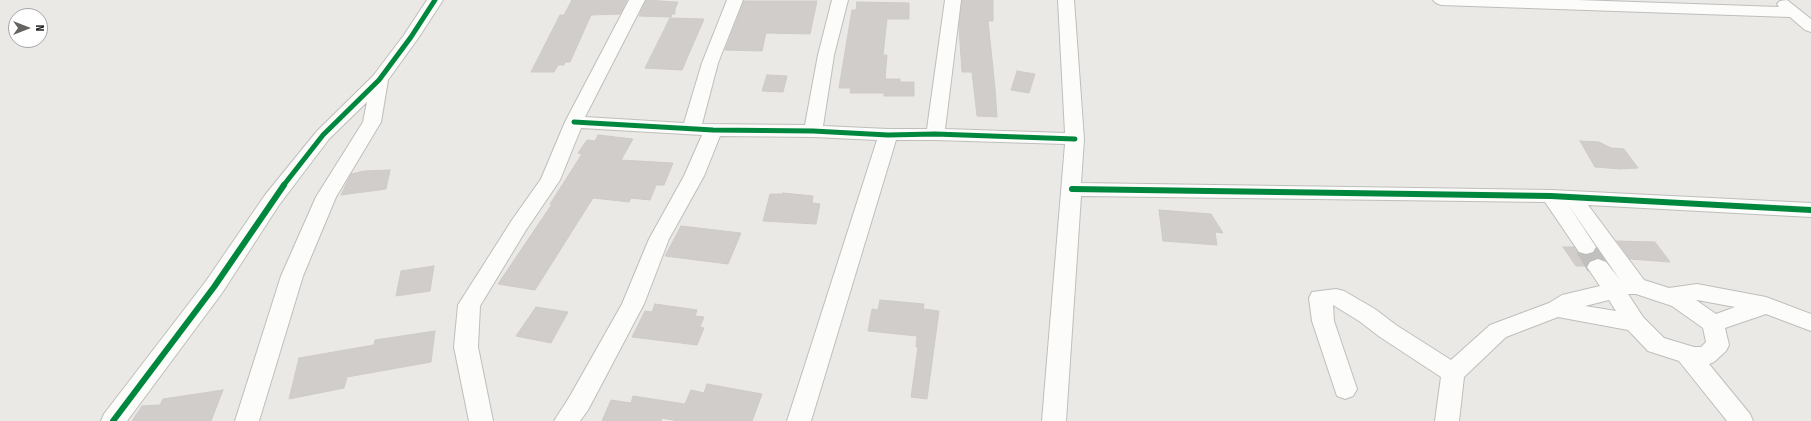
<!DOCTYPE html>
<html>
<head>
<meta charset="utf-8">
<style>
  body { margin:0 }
  #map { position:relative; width:1811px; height:421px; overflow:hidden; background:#ebe9e6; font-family:"Fira Sans Condensed",sans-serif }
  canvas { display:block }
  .north { position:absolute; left:8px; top:8px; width:40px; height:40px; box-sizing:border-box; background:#fff; border:1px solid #a5a5a5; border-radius:50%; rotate:90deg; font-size:11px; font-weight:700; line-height:16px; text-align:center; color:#1d1d1d }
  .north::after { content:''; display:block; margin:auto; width:14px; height:18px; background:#656463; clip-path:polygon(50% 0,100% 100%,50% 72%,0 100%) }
</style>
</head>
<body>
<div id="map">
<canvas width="1811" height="421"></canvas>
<div class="north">N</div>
</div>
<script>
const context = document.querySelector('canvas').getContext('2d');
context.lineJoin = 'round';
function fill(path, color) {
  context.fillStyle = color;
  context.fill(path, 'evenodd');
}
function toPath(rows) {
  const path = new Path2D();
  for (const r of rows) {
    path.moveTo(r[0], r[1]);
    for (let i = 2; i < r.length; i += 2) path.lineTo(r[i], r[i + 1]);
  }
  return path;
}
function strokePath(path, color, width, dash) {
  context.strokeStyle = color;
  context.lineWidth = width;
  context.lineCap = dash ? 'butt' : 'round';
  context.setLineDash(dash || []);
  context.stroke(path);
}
const building = toPath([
  [572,0,627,0,620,14,591,15,570,62,565,62,564,65,558,65,554,72,531,72,560,15,564,15,572,0],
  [646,0,675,2,678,2,675,9,675,14,672,14,671,17,639,16,646,0],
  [962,0,993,0,993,21,988,21,995,88,997,117,977,116,972,72,962,72,959,28,962,0],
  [744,1,817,1,810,34,766,33,762,51,725,50,744,1],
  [857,2,909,3,909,19,887,19,883,55,887,55,885,79,900,79,900,82,914,82,914,96,884,96,884,93,850,93,851,88,839,88,852,10,856,10,857,2],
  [670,18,704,19,682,70,645,68,670,18],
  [1017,71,1035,74,1029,93,1011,90,1017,71],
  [767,75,787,76,783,92,762,91,767,75],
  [598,135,633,139,621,160,673,163,664,185,656,185,650,200,631,198,629,202,593,198,535,290,498,284,552,204,550,204,582,154,578,153,587,140,595,141,598,135],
  [1580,141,1599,142,1611,148,1624,149,1638,168,1621,169,1595,167,1580,141],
  [390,170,386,189,341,195,351,174,364,171,390,170],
  [783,193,813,196,812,203,820,204,816,224,763,221,770,194,783,194,783,193],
  [1159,210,1211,214,1223,233,1215,232,1217,245,1163,241,1159,210],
  [681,226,741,233,728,264,665,256,681,226],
  [1617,241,1655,242,1670,262,1630,259,1617,241],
  [1563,247,1574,247,1579,253,1586,255,1593,253,1597,249,1604,260,1597,258,1589,261,1586,266,1576,266,1563,247],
  [434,266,430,291,396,296,401,271,434,266],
  [880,300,924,304,923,309,939,311,927,399,911,397,918,347,916,347,917,336,868,331,872,309,878,310,880,300],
  [655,304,697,310,695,316,704,317,700,327,704,328,697,345,632,337,645,311,652,312,655,304],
  [536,307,568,312,551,343,516,336,536,307],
  [435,331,431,362,347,377,344,388,289,399,299,358,374,345,375,340,435,331],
  [707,384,762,394,752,421,678,421,662,418,661,421,602,421,611,400,631,403,633,396,685,404,691,390,704,393,707,384],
  [223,390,211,421,132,421,142,406,160,405,163,399,223,390]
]);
const minorTunnel = toPath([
  [1586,247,1598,267]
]);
const minor = toPath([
  [427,0,443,0,419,37,388,80,381,122,336,197,303,276,259,421,235,421,281,276,316,197,363,122,367,102,329,139,279,205,222,293,127,421,101,421,104,414,206,281,265,195,317,131,373,76,404,35,427,0],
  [629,0,645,0,585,117,684,123,702,63,727,0,743,0,718,63,702,124,805,125,818,55,832,0,848,0,834,55,823,126,888,129,927,129,945,0,961,0,945,129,1065,133,1058,0,1074,0,1084,139,1081,183,1551,190,1811,203,1811,217,1588,205,1644,280,1669,288,1697,284,1766,297,1811,314,1811,331,1766,314,1725,328,1729,345,1726,351,1714,362,1709,364,1750,414,1753,421,1727,421,1679,361,1648,351,1628,330,1558,317,1506,337,1464,377,1459,421,1435,421,1441,377,1380,337,1359,321,1333,305,1334,321,1357,389,1353,396,1345,399,1337,396,1312,321,1309,298,1312,292,1336,289,1344,291,1375,309,1396,325,1451,360,1490,325,1549,303,1562,295,1600,286,1587,267,1590,262,1598,259,1606,262,1620,280,1567,203,1596,247,1593,252,1586,254,1579,252,1545,202,1081,196,1066,421,1042,421,1065,144,935,140,896,140,811,421,787,421,877,140,813,137,720,136,704,176,669,239,644,304,588,410,580,421,554,421,570,396,622,304,649,239,684,176,702,135,581,128,560,180,526,230,480,306,478,347,493,421,469,421,454,347,458,305,512,220,541,179,565,122,629,0],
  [1628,294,1636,294,1672,306,1703,328,1706,342,1701,347,1694,347,1664,338,1643,317,1628,294],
  [1609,300,1616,311,1585,306,1609,300],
  [1696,300,1697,300,1735,307,1716,314,1696,300],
  [1433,0,1577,0,1779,7,1777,4,1780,1,1787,0,1811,19,1811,32,1805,30,1790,17,1441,5,1436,3,1433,0]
]);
const cyclewayFar1 = toPath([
  [574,122,713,130,813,131,888,135,935,134,1075,139],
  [283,186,323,135,379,80,411,37,435,0]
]);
const cycleway = toPath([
  [1072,189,1551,196,1811,210],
  [113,421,214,287,284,185]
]);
fill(building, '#d0cdcb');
strokePath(building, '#cecac8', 1);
strokePath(minorTunnel, '#c2c0be', 22, [22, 11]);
strokePath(minor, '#bebebc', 2);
fill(minor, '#fcfcfb');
strokePath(cyclewayFar1, '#00873e', 5);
strokePath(cycleway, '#00873e', 6);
</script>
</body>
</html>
